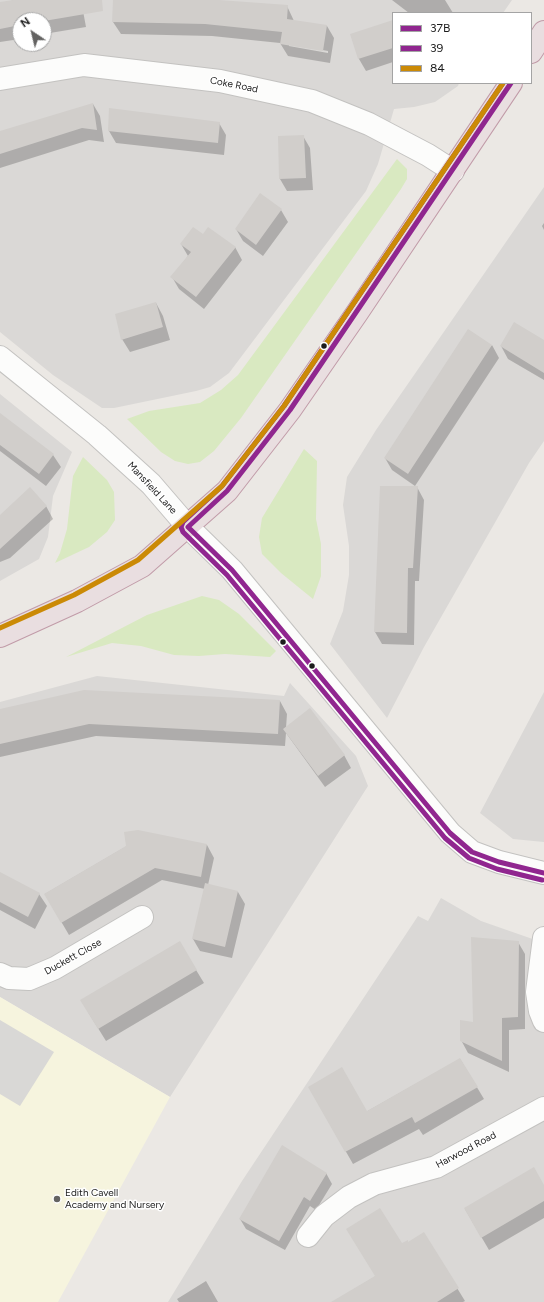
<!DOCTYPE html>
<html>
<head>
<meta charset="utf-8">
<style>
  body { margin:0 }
  #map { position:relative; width:544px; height:1302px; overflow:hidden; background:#ebe8e4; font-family:Figtree,sans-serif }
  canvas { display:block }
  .legend { position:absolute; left:392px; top:12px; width:140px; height:72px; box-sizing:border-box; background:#fff; border:1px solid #a4a4a4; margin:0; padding:5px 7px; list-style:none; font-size:12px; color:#1c1c1c }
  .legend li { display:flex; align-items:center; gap:8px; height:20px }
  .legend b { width:20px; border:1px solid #a4a4a4 }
  .north { position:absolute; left:12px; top:12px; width:40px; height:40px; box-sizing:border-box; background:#fff; border:1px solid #a4a4a4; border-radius:50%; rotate:325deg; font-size:11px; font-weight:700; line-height:16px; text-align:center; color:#1c1c1c }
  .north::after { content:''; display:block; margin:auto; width:14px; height:18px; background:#646362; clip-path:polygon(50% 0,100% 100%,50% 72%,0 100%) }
</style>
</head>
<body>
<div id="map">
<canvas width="544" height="1302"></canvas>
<ul class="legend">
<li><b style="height:5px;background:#90268f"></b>37B</li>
<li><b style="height:5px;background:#90268f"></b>39</li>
<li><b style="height:5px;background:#cb8a06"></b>84</li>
</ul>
<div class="north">N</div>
</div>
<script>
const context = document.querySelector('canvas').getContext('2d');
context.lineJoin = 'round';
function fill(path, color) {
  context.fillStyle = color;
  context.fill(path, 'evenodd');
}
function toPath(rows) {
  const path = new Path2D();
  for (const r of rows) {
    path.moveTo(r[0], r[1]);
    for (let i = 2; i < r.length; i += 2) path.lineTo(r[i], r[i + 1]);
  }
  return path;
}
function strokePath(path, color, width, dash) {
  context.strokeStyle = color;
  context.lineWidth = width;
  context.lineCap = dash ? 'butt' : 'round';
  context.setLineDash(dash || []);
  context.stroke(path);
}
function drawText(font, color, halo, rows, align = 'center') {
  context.font = font + ' Figtree,sans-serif';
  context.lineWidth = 3;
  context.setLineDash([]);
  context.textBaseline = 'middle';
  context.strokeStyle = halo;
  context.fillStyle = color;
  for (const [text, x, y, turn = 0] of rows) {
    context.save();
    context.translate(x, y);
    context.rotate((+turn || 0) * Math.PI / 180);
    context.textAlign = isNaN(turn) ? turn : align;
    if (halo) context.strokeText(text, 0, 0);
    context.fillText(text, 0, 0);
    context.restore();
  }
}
const residential = toPath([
  [0,0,512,0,503,13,393,13,393,83,459,83,458,86,435,102,414,107,394,109,378,164,366,191,229,373,210,387,196,391,114,408,102,408,53,375,0,332],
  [20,20,44,20,44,44,20,44],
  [544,187,544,441,529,463,424,647,387,718,330,644,343,611,349,575,349,546,343,505,347,477,376,430],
  [0,394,72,452,53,496,48,537,39,559,0,581],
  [97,676,284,696,290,683,356,756,368,786,170,1097,0,997,0,702],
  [544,692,544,842,513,839,480,813],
  [441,898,481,921,544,943,544,1302,168,1302,242,1181,418,916,428,921]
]);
const education = toPath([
  [0,997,170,1097,58,1302,0,1302]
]);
const religious = toPath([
  [0,1020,54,1052,20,1106,0,1094]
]);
const grass = toPath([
  [397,159,407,169,407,179,401,189,241,418,214,451,200,462,188,464,175,461,161,452,127,419,149,411,200,403,221,390,238,375],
  [304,449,317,461,316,519,321,544,321,576,313,599,281,573,262,554,259,537,262,518],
  [83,457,107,480,114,492,115,520,107,532,89,547,55,563,60,553,67,529,73,476],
  [202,596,219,600,239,614,276,651,270,657,225,654,199,656,174,655,141,646,112,643,66,657,147,615]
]);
const shadow = toPath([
  [16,0,81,0,86,27,44,34,44,20,20,20,20,39,0,42,0,3],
  [114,0,208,0,287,6,294,21,327,26,334,38,330,63,288,56,280,43,212,36,121,34,113,22],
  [289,44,328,51,328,53,289,46],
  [392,0,445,0,453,13,409,13],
  [393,26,393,62,366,71,359,59,351,35],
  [93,104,100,116,104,142,89,140,0,168,0,132],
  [219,123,226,135,224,155,116,143,109,131],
  [303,136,310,148,313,190,287,191,280,179,279,137],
  [281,210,288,222,263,256,243,241,236,229],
  [544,223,544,230,542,226],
  [203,235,235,247,242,260,204,309,179,289,172,277,188,256,181,244],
  [156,303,163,316,170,340,130,352,122,339],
  [544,341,544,380,508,359,501,346],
  [492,345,499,358,415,486,392,470,385,458],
  [0,419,53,455,61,467,46,486,0,451],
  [417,487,424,500,419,581,415,581,414,645,382,644,375,632],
  [46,506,53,519,10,558,0,562,0,516],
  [280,701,287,714,286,728,344,755,351,768,325,787,286,733,285,746,96,736,0,757,0,710],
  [136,831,207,845,214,858,208,885,238,892,245,904,232,958,200,951,193,939,205,889,162,880,69,935,45,894,127,846],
  [0,874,39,894,47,906,35,929,0,910],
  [179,942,204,983,106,1041,88,1012],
  [518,942,525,954,525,1029,509,1030,509,1072,468,1053,461,1040,474,1023],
  [460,1059,484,1099,423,1135,419,1129,353,1164,309,1087,366,1112],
  [326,1173,332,1184,316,1210,310,1206,285,1250,246,1229,240,1219],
  [544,1187,544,1218,489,1250,465,1209],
  [424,1234,465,1301,463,1302,333,1302,376,1276,402,1244,408,1243],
  [206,1281,218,1302,179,1302,177,1299]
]);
const building = toPath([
  [13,0,102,0,103,11,44,21,20,20,20,25,0,29,0,2],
  [113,0,219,0,288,5,287,19,327,25,323,51,280,44,282,32,205,24,112,22],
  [393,20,393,48,358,59,350,34],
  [93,103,97,130,82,128,0,154,0,131],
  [109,108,220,122,218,143,108,131],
  [304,135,306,178,279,179,278,136],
  [260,193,282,209,256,245,235,229],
  [193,227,203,234,208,227,236,247,196,297,170,277,191,252,180,244],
  [156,302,163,327,121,340,115,314],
  [514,322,544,340,544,373,500,346],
  [468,329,492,345,408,474,384,458],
  [0,413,54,454,39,474,0,445],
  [380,486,418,486,413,568,408,568,407,633,374,632],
  [30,487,47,506,0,549,0,515],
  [84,690,280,700,278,734,89,724,0,744,0,709],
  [310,708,345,755,318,776,283,729],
  [138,830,207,844,201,877,155,868,61,923,44,894,126,846,124,832],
  [0,872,40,893,28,917,0,902],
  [205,883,238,891,225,947,192,939],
  [471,937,519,941,518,1017,502,1018,502,1061,460,1041,460,1020,473,1022],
  [180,941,197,970,98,1029,80,1000],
  [460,1058,478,1087,415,1123,412,1117,345,1152,308,1087,342,1067,367,1111],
  [282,1145,327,1173,310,1201,304,1197,279,1241,239,1219],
  [534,1167,544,1185,544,1201,481,1238,464,1208],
  [380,1208,402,1243,408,1240,408,1242,424,1232,459,1288,437,1302,331,1302,375,1276,346,1229]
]);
const minor = toPath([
  [0,79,84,65,220,81,312,101,369,124,428,155,453,171],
  [0,357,97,435,151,484,188,527,232,570,450,833,472,852,499,862,544,873],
  [544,938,537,992,540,1011,544,1021],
  [0,974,9,978,29,979,55,968,142,917],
  [308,1236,324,1216,349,1197,374,1184,436,1167,544,1108]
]);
const highway = toPath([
  [531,52,544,32],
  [0,636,77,601,142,566,227,491,290,410,357,313,511,83]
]);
const bus1 = toPath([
  [511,83,290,410,227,491,188,527,232,570,450,833,472,852,499,862,544,873]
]);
const bus2 = toPath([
  [503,83,284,406,222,486,183,522,181,527,183,532,227,575,445,838,469,858,497,869,542,880]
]);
const bus3 = toPath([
  [0,628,74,595,138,560,222,486,284,406,503,83]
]);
const markers = [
  [324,346,3.5,"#1c1c1c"],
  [283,642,3.5,"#1c1c1c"],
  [312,666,3.5,"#1c1c1c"],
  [57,1199,4,"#646362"]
];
const streetNames = [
  ["Coke Road",234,85,11],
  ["Mansfield Lane",152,488,47],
  ["Duckett Close",73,957,-29],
  ["Harwood Road",466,1150,-28]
];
const poiNames = [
  ["Edith Cavell",65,1193],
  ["Academy and Nursery",65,1205]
];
fill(residential, '#dad8d6');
fill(education, '#f6f4de');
fill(religious, '#d9d8d6');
fill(grass, '#d9e9c1');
fill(shadow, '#0003');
fill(building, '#d1cecb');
strokePath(minor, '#c3c2c0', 24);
strokePath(highway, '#c19ba8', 24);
strokePath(minor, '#fcfcfb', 22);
strokePath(highway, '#e9dee0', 22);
strokePath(bus1, '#90268f', 5);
strokePath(bus2, '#90268f', 5);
strokePath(bus3, '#cb8a06', 5);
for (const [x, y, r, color] of markers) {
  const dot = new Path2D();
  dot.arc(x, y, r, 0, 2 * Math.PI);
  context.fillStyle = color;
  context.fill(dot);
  strokePath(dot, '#fff', 1.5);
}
drawText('10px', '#1c1c1c', '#fff', streetNames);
drawText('10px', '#1c1c1c', '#fff', poiNames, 'left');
</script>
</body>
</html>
